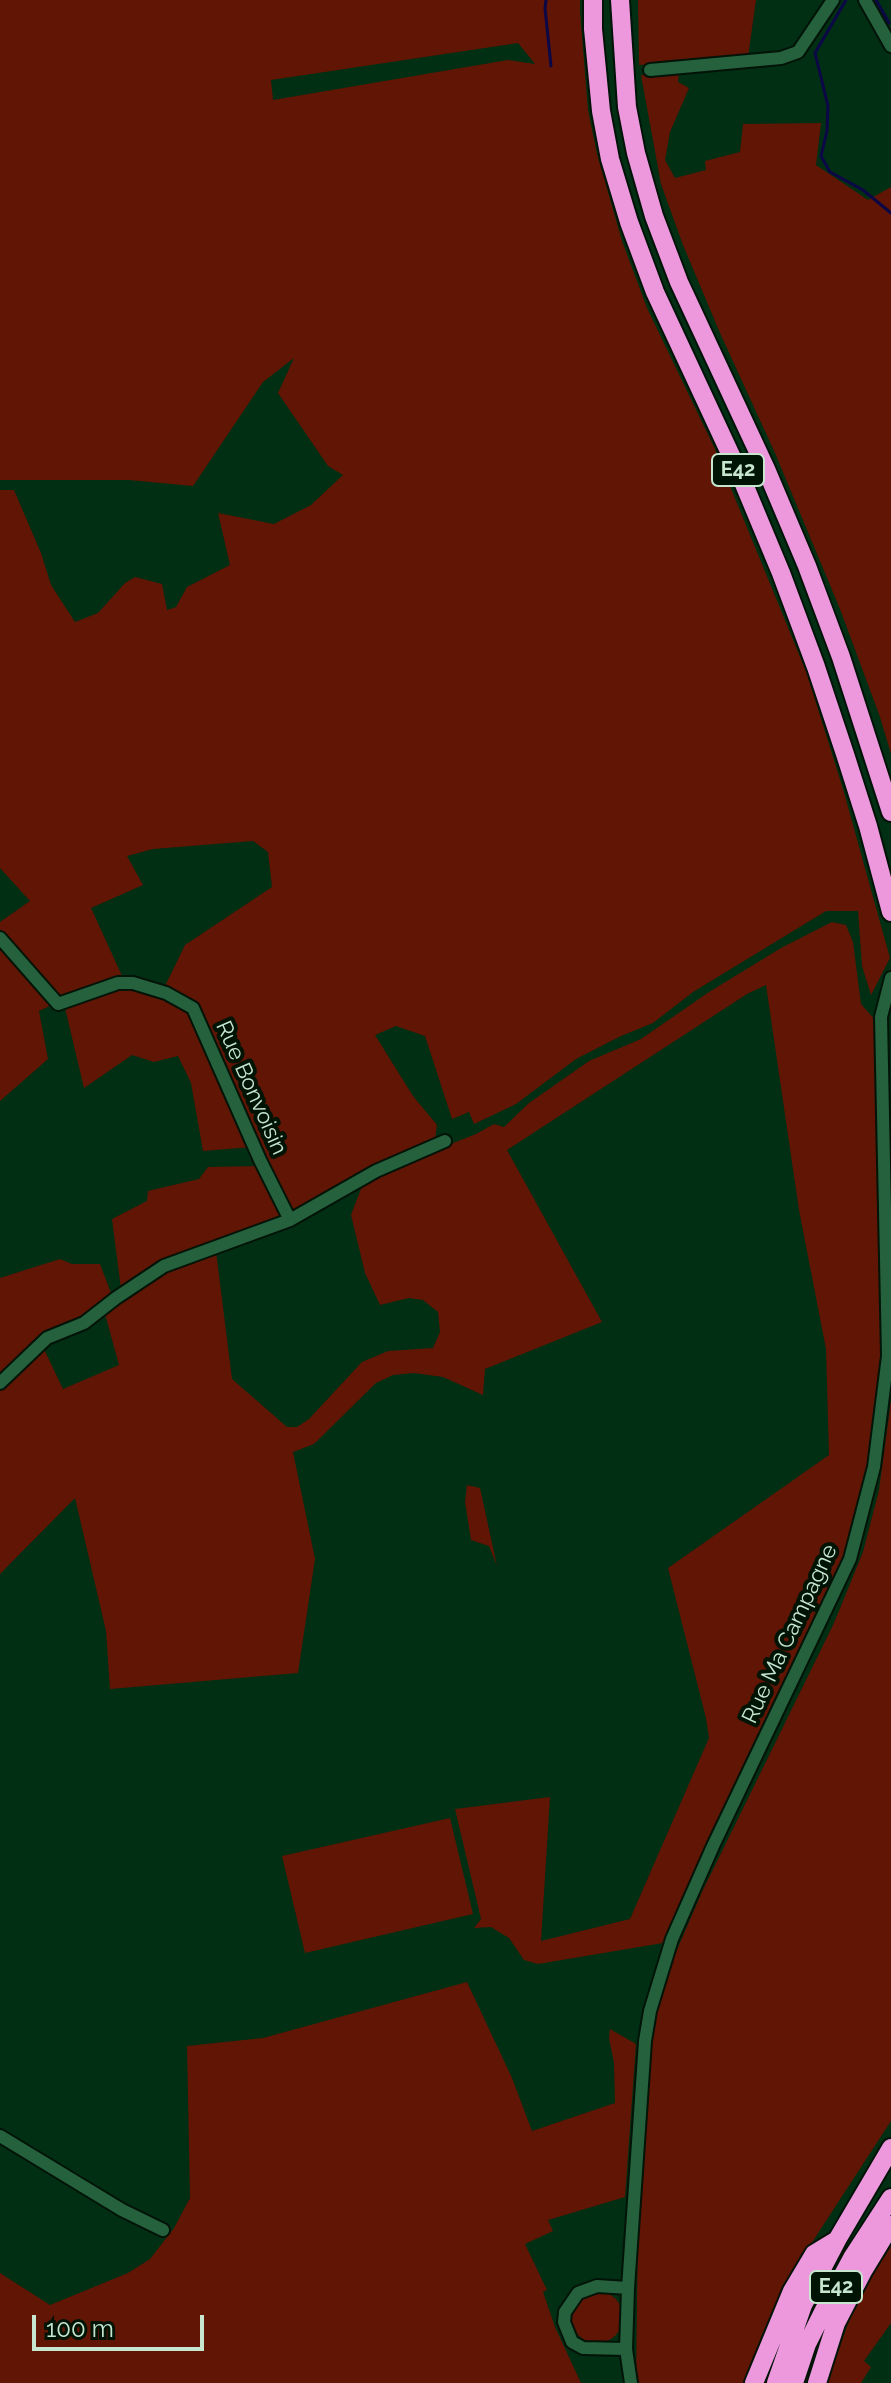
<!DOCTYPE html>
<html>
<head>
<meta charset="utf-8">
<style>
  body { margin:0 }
  #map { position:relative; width:891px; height:2383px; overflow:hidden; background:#002f14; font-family:Raleway,sans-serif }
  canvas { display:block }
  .scale { position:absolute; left:32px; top:2315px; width:172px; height:36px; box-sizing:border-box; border:4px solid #c7e6d0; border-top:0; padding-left:10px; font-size:24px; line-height:28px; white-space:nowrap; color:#c7e6d0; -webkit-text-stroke:6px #001406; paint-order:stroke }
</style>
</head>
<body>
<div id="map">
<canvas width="891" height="2383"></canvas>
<div class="scale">100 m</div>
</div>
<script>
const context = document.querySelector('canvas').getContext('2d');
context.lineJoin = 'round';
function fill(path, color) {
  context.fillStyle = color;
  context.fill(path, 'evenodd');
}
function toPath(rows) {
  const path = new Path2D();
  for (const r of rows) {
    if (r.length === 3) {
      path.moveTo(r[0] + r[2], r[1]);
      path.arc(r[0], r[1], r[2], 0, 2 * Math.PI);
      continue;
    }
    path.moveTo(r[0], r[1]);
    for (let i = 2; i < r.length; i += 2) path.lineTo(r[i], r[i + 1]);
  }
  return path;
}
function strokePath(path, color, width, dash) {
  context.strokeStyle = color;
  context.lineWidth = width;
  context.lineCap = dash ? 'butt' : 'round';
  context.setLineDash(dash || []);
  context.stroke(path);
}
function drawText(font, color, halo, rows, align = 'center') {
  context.font = font + ' Raleway,sans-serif';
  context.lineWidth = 8;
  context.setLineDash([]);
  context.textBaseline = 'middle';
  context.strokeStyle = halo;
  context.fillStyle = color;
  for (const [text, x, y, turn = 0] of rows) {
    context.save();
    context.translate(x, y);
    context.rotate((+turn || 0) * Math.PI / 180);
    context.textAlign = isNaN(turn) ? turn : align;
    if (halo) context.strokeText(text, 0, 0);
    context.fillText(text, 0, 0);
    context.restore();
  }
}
const green = toPath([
  [0,0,580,0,580,12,588,110,597,154,622,241,647,308,714,447,807,674,843,789,890,958,871,995,862,966,858,911,826,911,693,992,653,1023,621,1036,576,1059,516,1104,474,1124,469,1112,452,1119,425,1036,396,1026,375,1035,413,1096,437,1125,435,1140,355,1175,291,1214,195,1005,164,988,185,945,272,887,268,852,253,841,153,849,127,856,143,885,91,908,123,978,66,997,54,991,0,930,0,922,30,901,0,868,0,490,14,490,41,553,51,585,75,622,98,613,125,583,135,577,162,584,167,610,176,607,187,587,230,565,218,513,274,524,311,505,343,475,328,466,278,393,294,358,263,382,193,486,129,480,0,480],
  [518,43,535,64,508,60,273,100,271,80],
  [638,0,756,0,748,57,639,65],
  [679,73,678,82,689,88,670,132,665,160,675,178,706,170,705,161,740,152,743,124,821,123,816,165,868,200,891,187,891,754,880,717,840,609,775,453,720,333,683,245,661,184,641,75],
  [832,922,846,925,853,942,861,1004,875,1020,885,1327,870,1475,842,1566,706,1847,663,1943,538,1964,524,1960,509,1938,491,1927,474,1928,481,1919,455,1809,550,1797,541,1941,630,1919,709,1738,706,1718,668,1568,829,1455,826,1349,799,1210,766,985,747,994,507,1150,602,1322,485,1369,483,1395,443,1377,414,1373,393,1375,376,1383,314,1444,293,1452,315,1559,298,1673,110,1689,106,1631,75,1498,0,1574,0,1388,43,1347,63,1389,119,1365,105,1314,143,1285,172,1267,216,1251,232,1379,287,1427,297,1427,309,1419,362,1362,388,1351,433,1348,440,1332,438,1312,423,1300,409,1298,380,1305,365,1273,351,1215,364,1181,380,1172,476,1134,494,1124,504,1127,529,1103,589,1061,641,1039,709,992,781,948],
  [0,942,54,1004,39,1011,48,1059,0,1101],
  [132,986,168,997,193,1013,252,1147,203,1151,191,1083,178,1056,154,1062,132,1055,84,1088,65,1008,112,989],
  [258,1166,286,1217,170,1257,121,1289,112,1219,147,1201,148,1191,199,1179,208,1167],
  [60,1259,72,1264,100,1264,111,1293,107,1302,0,1377,0,1278],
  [891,1400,891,2121,796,2267,770,2317,752,2360,745,2383,636,2383,638,2223,644,2120,650,2054,659,2000,673,1959,702,1892,834,1623,863,1552,879,1490],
  [467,1485,480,1488,497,1566,489,1546,471,1540,465,1502],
  [450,1818,473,1914,305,1953,282,1856],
  [467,1982,512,2078,532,2131,615,2103,614,2063,609,2038,610,2029,636,2044,625,2197,548,2220,553,2231,525,2244,547,2290,543,2292,555,2327,581,2383,0,2383,0,2273,50,2305,128,2273,150,2259,174,2228,190,2198,187,2046,263,2038],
  [891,2236,891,2323,864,2361,871,2367,861,2383,827,2383,855,2304],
  [597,2317,26]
]);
const stream = toPath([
  [546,0,545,8,551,66],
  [846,0,815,53,828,106,827,131,821,156,830,172,863,190,891,213],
  [876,0,889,23]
]);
const minor = toPath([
  [865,0,891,46],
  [650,70,781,58,798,52,833,0],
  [0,938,58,1004,118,983,133,983,166,993,193,1008,260,1160,290,1220],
  [0,1383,47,1338,84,1323,116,1298,164,1266,290,1220,376,1171,445,1141],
  [0,2136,122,2210,163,2230],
  [626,2349,583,2348,572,2342,564,2322,565,2312,578,2293,597,2286,628,2288],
  [631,2383,626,2349,628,2288,645,2041,650,2011,672,1939,713,1846,850,1559,874,1467,888,1356,881,1017,891,978]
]);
const highway = toPath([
  [593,0,593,29,601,111,610,159,629,222,655,292,741,477,781,573,816,667,845,754,868,826,891,912],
  [620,0,627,107,636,153,654,216,679,282,766,469,807,566,841,657,891,812],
  [754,2383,792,2291,814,2254,837,2240],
  [776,2383,803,2305,837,2240,891,2148],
  [794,2383,807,2344,824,2310,852,2258,891,2198],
  [817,2383,836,2323,863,2271,891,2225]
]);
const shields = [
  [738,470,52],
  [836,2287,52]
];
const shieldNames = [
  ["E42",738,470],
  ["E42",836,2287]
];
const streetNames = [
  ["Rue Bonvoisin",251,1088,66],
  ["Rue Ma Campagne",790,1634,-65]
];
fill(green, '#611504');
strokePath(stream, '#0c0747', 3);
strokePath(minor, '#021307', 16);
strokePath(highway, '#021307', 22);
strokePath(minor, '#24613c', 12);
strokePath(highway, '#ed97dd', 18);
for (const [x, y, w] of shields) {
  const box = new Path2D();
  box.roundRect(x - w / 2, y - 16, w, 32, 6);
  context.fillStyle = '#001406';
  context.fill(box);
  strokePath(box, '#c7e6d0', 2);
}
drawText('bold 20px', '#c7e6d0', null, shieldNames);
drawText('22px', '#c7e6d0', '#001406', streetNames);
</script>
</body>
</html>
